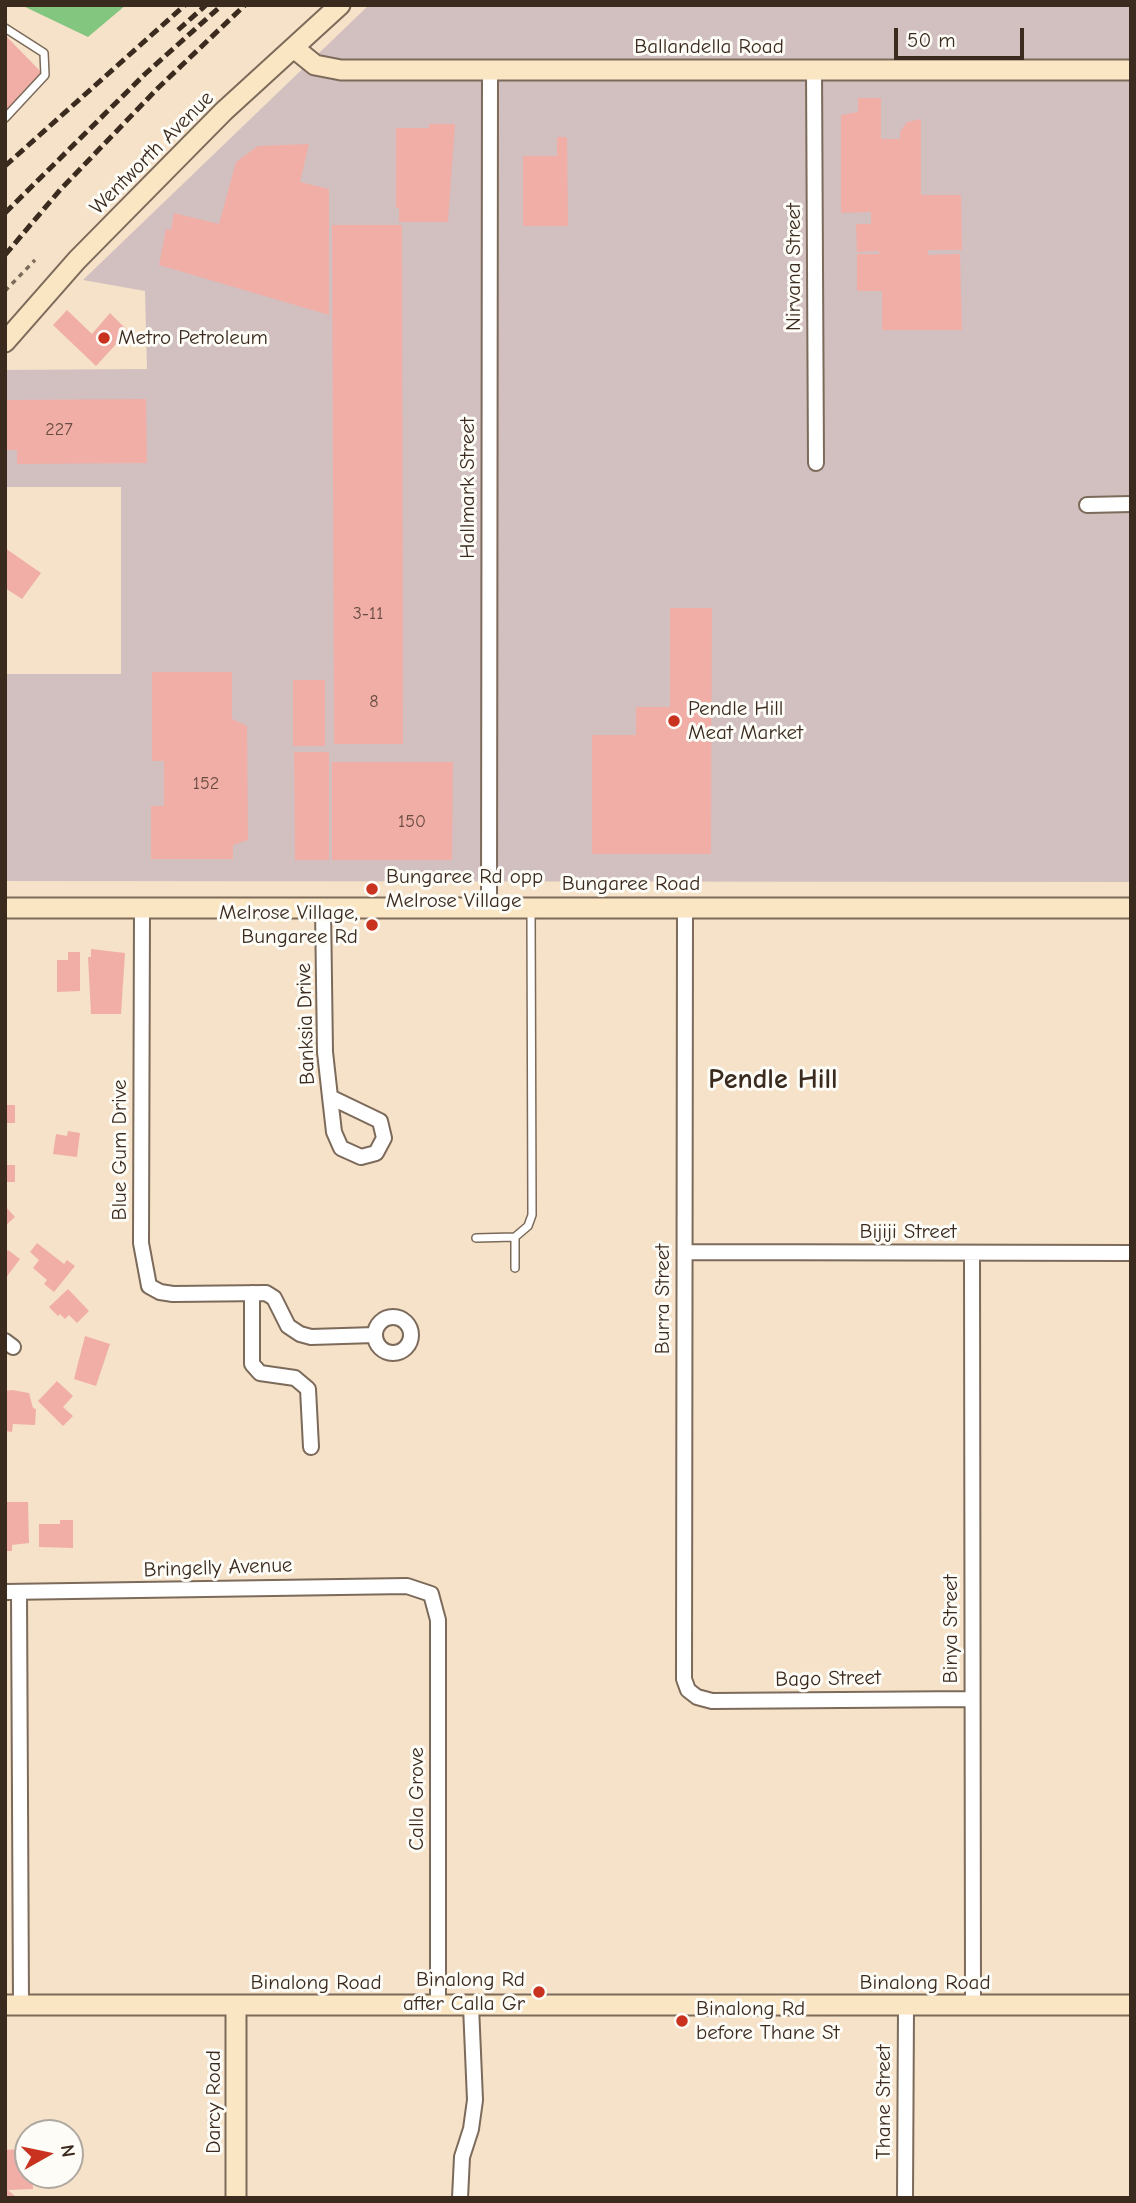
<!DOCTYPE html>
<html>
<head>
<meta charset="utf-8">
<style>
  body { margin:0 }
  #map { position:relative; width:1136px; height:2203px; overflow:hidden; background:#f5e2c8; font-family:"Comic Neue",sans-serif }
  canvas { display:block }
  .frame { position:absolute; inset:0; border:7px solid #3b2a1e; pointer-events:none }
  .north { position:absolute; left:14px; top:2119px; width:70px; height:70px; box-sizing:border-box; background:#fdfcf7; border:2px solid #afa8a0; border-radius:50%; rotate:81deg; font-size:19px; font-weight:700; line-height:28px; text-align:center; color:#3b2a1e }
  .north::after { content:''; display:block; margin:auto; width:24px; height:32px; background:#c8321e; clip-path:polygon(50% 0,100% 100%,50% 72%,0 100%) }
  .scale { position:absolute; left:894px; top:28px; width:130px; height:32px; box-sizing:border-box; border:4px solid #3b2a1e; border-top:0; padding-left:9px; font-size:21px; line-height:24px; white-space:nowrap; color:#3b2a1e; -webkit-text-stroke:5px #fdfcf7; paint-order:stroke }
</style>
</head>
<body>
<div id="map">
<canvas width="1136" height="2203"></canvas>
<div class="frame"></div>
<div class="north">N</div>
<div class="scale">50 m</div>
</div>
<script>
const context = document.querySelector('canvas').getContext('2d');
context.lineJoin = 'round';
function fill(path, color) {
  context.fillStyle = color;
  context.fill(path, 'evenodd');
}
function toPath(rows) {
  const path = new Path2D();
  for (const r of rows) {
    if (r.length === 3) {
      path.moveTo(r[0] + r[2], r[1]);
      path.arc(r[0], r[1], r[2], 0, 2 * Math.PI);
      continue;
    }
    path.moveTo(r[0], r[1]);
    for (let i = 2; i < r.length; i += 2) path.lineTo(r[i], r[i + 1]);
  }
  return path;
}
function strokePath(path, color, width, dash) {
  context.strokeStyle = color;
  context.lineWidth = width;
  context.lineCap = dash ? 'butt' : 'round';
  context.setLineDash(dash || []);
  context.stroke(path);
}
function drawText(font, color, halo, rows, align = 'center') {
  context.font = font + ' "Comic Neue",sans-serif';
  context.lineWidth = 6;
  context.setLineDash([]);
  context.textBaseline = 'middle';
  context.strokeStyle = halo;
  context.fillStyle = color;
  for (const [text, x, y, turn = 0] of rows) {
    context.save();
    context.translate(x, y);
    context.rotate((+turn || 0) * Math.PI / 180);
    context.textAlign = isNaN(turn) ? turn : align;
    if (halo) context.strokeText(text, 0, 0);
    context.fillText(text, 0, 0);
    context.restore();
  }
}
const industrial = toPath([
  [369,5,1131,5,1131,882,5,881,5,674,121,674,121,487,5,487,5,370,147,369,145,291,83,280]
]);
const green = toPath([
  [21,5,126,5,88,37]
]);
const building = toPath([
  [5,35,42,73,5,114],
  [858,98,881,98,881,139,900,139,900,132,907,122,921,119,921,195,961,195,962,250,928,250,928,255,960,254,962,330,882,330,882,291,857,291,857,254,879,254,879,251,857,252,856,224,871,224,871,212,841,213,841,115,858,112],
  [429,124,455,124,448,222,399,222,399,208,396,208,396,128,429,128],
  [557,137,567,137,568,226,523,226,523,156,557,156],
  [309,144,300,182,329,189,329,315,159,265,166,229,171,230,174,213,219,224,236,162,258,146],
  [332,225,402,225,403,744,334,744],
  [67,310,92,334,110,313,128,331,96,366,53,325],
  [146,399,147,463,17,464,17,450,5,450,6,400],
  [5,548,41,573,22,599,5,588],
  [670,608,712,608,711,854,592,854,592,735,636,735,636,707,670,707],
  [152,672,232,672,232,719,247,726,248,840,233,845,233,859,151,859,151,806,164,806,164,761,152,761],
  [293,680,325,680,325,746,293,746],
  [294,752,329,752,329,860,295,860],
  [332,762,453,762,452,860,332,860],
  [91,949,125,953,121,1014,91,1014,88,957,91,957],
  [68,952,80,952,80,991,57,992,57,960,68,960],
  [5,1105,15,1105,15,1123,5,1123],
  [68,1131,80,1133,77,1157,53,1154,56,1134,67,1136],
  [5,1165,15,1165,15,1182,5,1182],
  [5,1206,15,1217,5,1226],
  [37,1243,64,1264,67,1260,75,1266,54,1292,44,1284,47,1280,33,1268,39,1260,30,1252],
  [8,1250,20,1259,5,1279,5,1253],
  [68,1289,89,1311,77,1323,69,1315,65,1319,60,1314,58,1316,49,1307],
  [85,1336,110,1344,96,1386,74,1379],
  [57,1381,73,1396,63,1407,73,1416,63,1426,38,1401],
  [12,1390,29,1393,33,1408,36,1409,35,1425,13,1424,12,1432,5,1431,5,1391],
  [5,1502,28,1502,29,1543,12,1545,12,1551,5,1551],
  [60,1520,73,1520,73,1548,39,1547,39,1524,60,1524],
  [22,2149,22,2172,32,2175,33,2189,8,2190,17,2198,5,2198,5,2150]
]);
const path = toPath([
  [59,5,62,5],
  [5,291,35,260]
]);
const lane = toPath([
  [5,28,44,53,45,75,5,118],
  [515,1237,515,1268],
  [476,1238,515,1237,528,1226,532,1215,531,909]
]);
const street = toPath([
  [814,70,816,463],
  [1087,505,1131,504],
  [489,907,490,70],
  [685,907,684,1679,688,1690,697,1697,712,1701,972,1699],
  [142,908,141,1243,149,1286,160,1292,173,1294,266,1293,274,1298,288,1326,300,1334,311,1337,375,1335],
  [323,908,325,1052,330,1097,380,1121,384,1138,376,1153,361,1157,341,1148,334,1132,330,1097],
  [685,1252,1131,1253],
  [972,1253,973,2005],
  [252,1293,252,1364,260,1373,295,1378,308,1389,311,1447],
  [393,1335,18],
  [5,1341,13,1347],
  [5,1592,407,1586,431,1594,438,1620,438,2005],
  [19,1592,21,2005],
  [460,2198,462,2157,471,2129,475,2100,471,2006],
  [905,2198,906,2006]
]);
const secondary = toPath([
  [294,48,315,65,341,70,1131,70],
  [5,342,77,260,224,111,340,5],
  [5,908,1131,908],
  [5,2005,1131,2005],
  [236,2198,236,2006]
]);
const rail = toPath([
  [178,30,206,5],
  [5,166,185,5],
  [5,213,145,74,222,5],
  [5,255,60,190,158,88,245,5]
]);
const markers = [
  [104,338,7,"#c8321e"],
  [674,721,7,"#c8321e"],
  [372,889,7,"#c8321e"],
  [372,925,7,"#c8321e"],
  [539,1992,7,"#c8321e"],
  [682,2021,7,"#c8321e"]
];
const numberNames = [
  ["227",59,430],
  ["3-11",368,614],
  ["8",374,702],
  ["152",206,784],
  ["150",412,822]
];
const streetNames = [
  ["Ballandella Road",709,47],
  ["Wentworth Avenue",152,153,-45],
  ["Nirvana Street",794,267,-90],
  ["Hallmark Street",468,488,-90],
  ["Bungaree Road",631,884],
  ["Banksia Drive",306,1024,-92],
  ["Blue Gum Drive",120,1150,-90],
  ["Bijiji Street",908,1232],
  ["Burra Street",663,1299,-90],
  ["Bringelly Avenue",218,1568,-2],
  ["Binya Street",951,1629,-90],
  ["Bago Street",828,1679,-1],
  ["Calla Grove",417,1799,-90],
  ["Binalong Road",316,1983],
  ["Binalong Road",925,1983],
  ["Darcy Road",214,2102,-90],
  ["Thane Street",884,2102,-90]
];
const poiNames = [
  ["Metro Petroleum",118,338],
  ["Pendle Hill",688,709],
  ["Meat Market",688,733],
  ["Bungaree Rd opp",386,877],
  ["Melrose Village",386,901],
  ["Melrose Village,",358,913,"right"],
  ["Bungaree Rd",358,937,"right"],
  ["Binalong Rd",525,1980,"right"],
  ["after Calla Gr",525,2004,"right"],
  ["Binalong Rd",696,2009],
  ["before Thane St",696,2033]
];
const districtNames = [
  ["Pendle Hill",773,1080]
];
fill(industrial, '#d2bfc0');
fill(green, '#83c680');
fill(building, '#f0aea6');
strokePath(lane, '#7c6a5a', 10);
strokePath(street, '#7c6a5a', 18);
strokePath(secondary, '#7c6a5a', 23);
strokePath(path, '#7c6a5a', 3.5, [5, 5]);
strokePath(lane, '#fff', 7);
strokePath(street, '#fff', 14);
strokePath(secondary, '#fbe6c4', 19);
strokePath(rail, '#3b2a1e', 5, [10, 5]);
for (const [x, y, r, color] of markers) {
  const dot = new Path2D();
  dot.arc(x, y, r, 0, 2 * Math.PI);
  context.fillStyle = color;
  context.fill(dot);
  strokePath(dot, '#fdfcf7', 2.5);
}
drawText('18px', '#684b40', null, numberNames);
drawText('21px', '#3b2a1e', '#fdfcf7', streetNames);
drawText('21px', '#3b2a1e', '#fdfcf7', poiNames, 'left');
drawText('bold 28px', '#3b2a1e', '#fdfcf7', districtNames);
</script>
</body>
</html>
